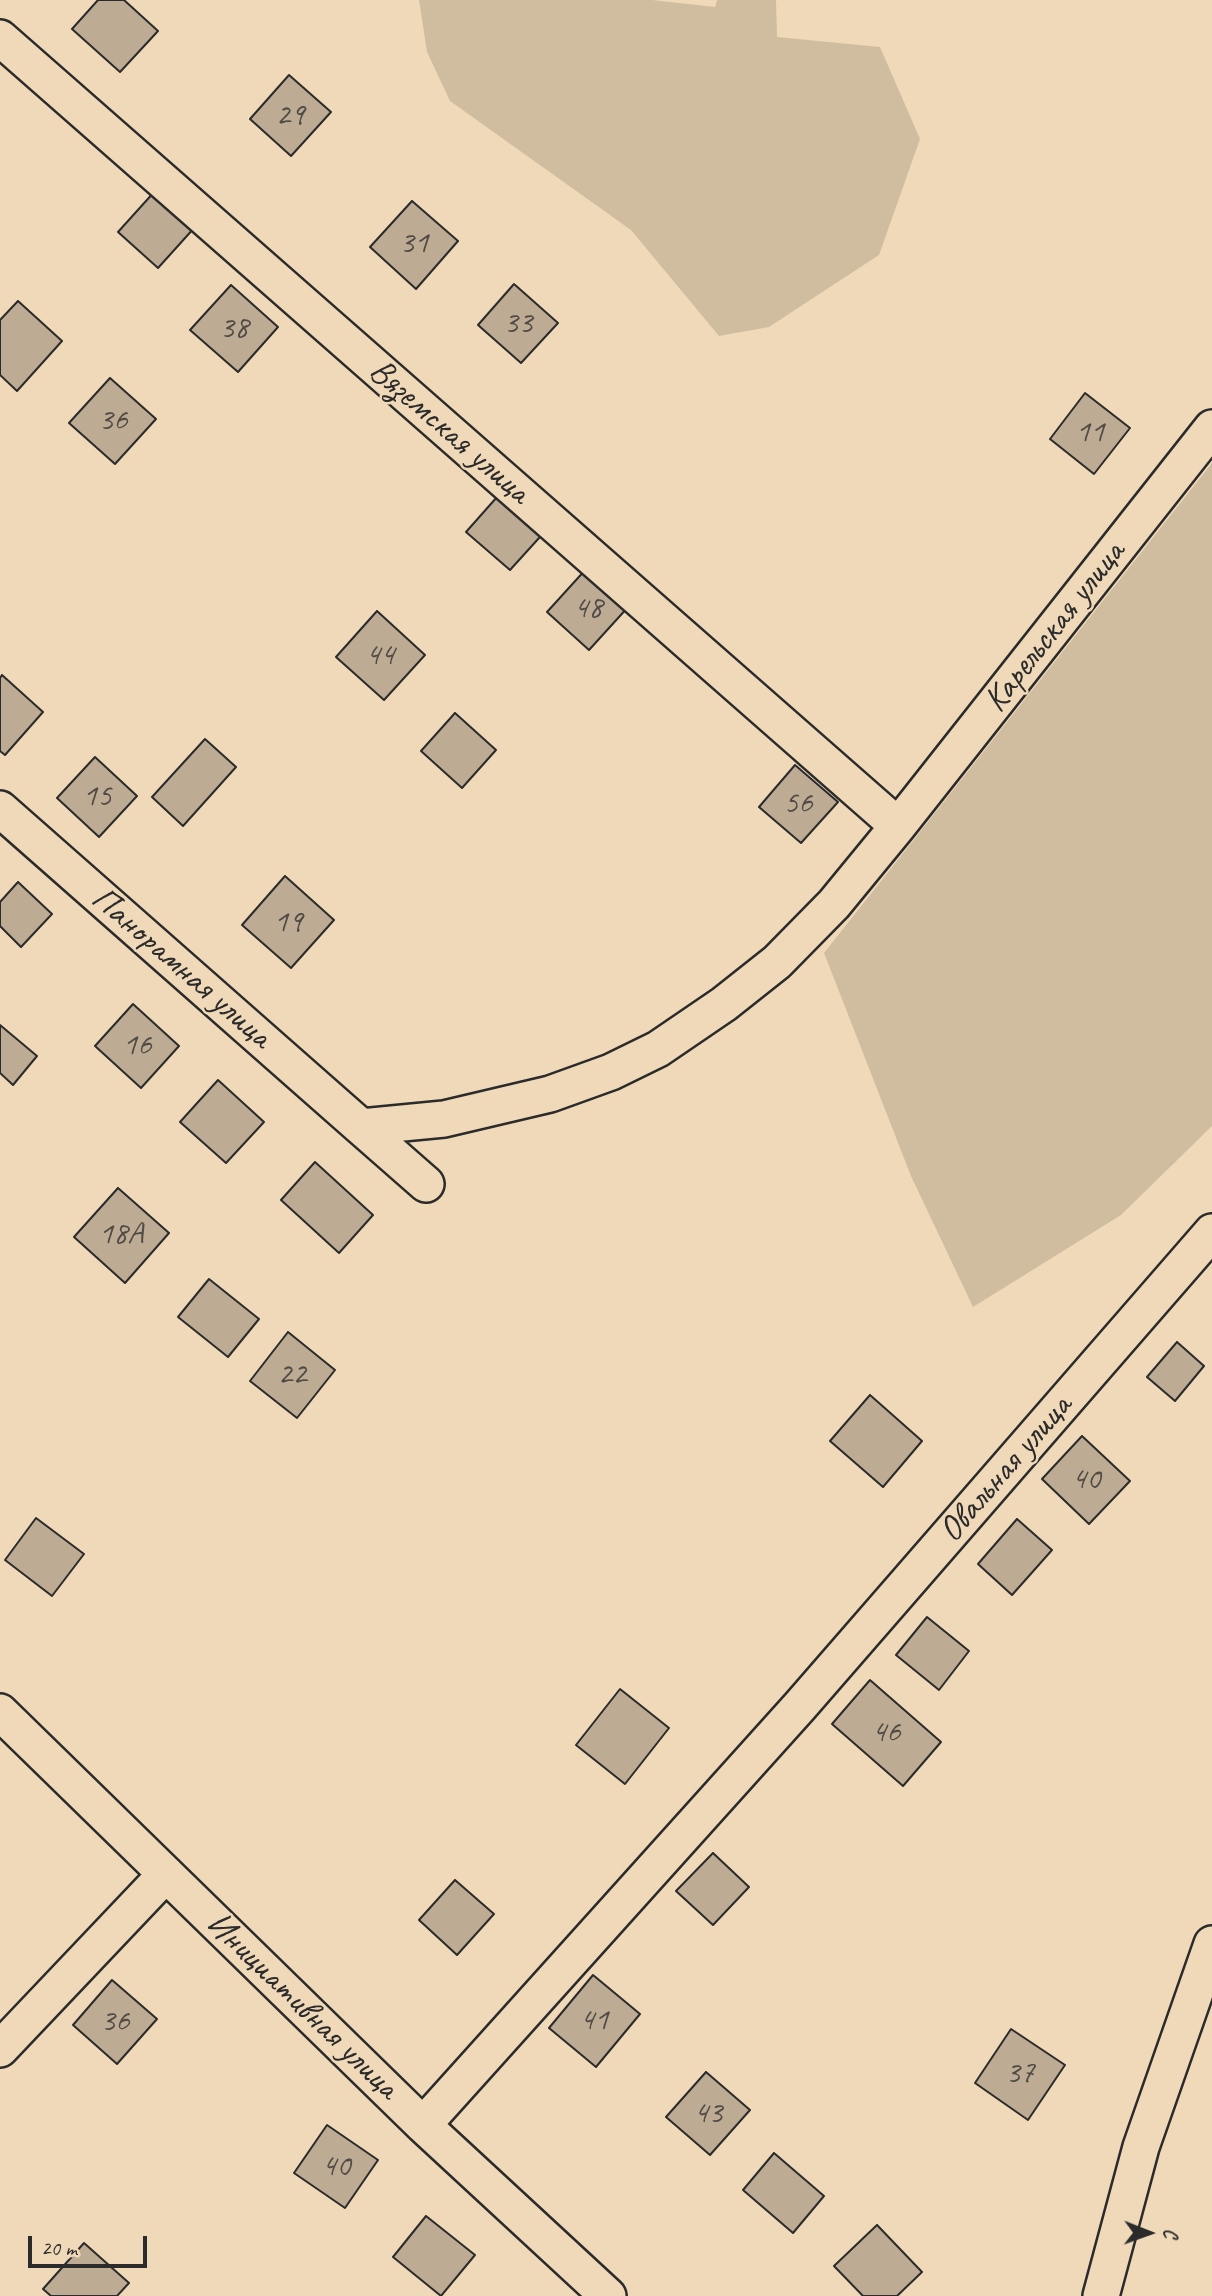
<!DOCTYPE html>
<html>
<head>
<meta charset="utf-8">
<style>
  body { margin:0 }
  #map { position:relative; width:1212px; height:2296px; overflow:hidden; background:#f0d9b8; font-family:Caveat,sans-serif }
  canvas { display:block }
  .north { position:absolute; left:1114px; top:2198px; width:70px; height:70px; -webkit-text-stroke:5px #f0d9b8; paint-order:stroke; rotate:91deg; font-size:19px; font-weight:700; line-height:28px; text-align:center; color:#2b2b2b }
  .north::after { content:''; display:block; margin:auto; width:24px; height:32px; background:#2b2b2b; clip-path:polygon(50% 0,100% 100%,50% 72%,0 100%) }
  .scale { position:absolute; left:28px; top:2236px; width:119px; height:32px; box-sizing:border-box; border:4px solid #2b2b2b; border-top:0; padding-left:9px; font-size:21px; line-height:24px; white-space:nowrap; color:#2b2b2b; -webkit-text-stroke:5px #f0d9b8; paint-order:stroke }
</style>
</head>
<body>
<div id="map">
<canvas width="1212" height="2296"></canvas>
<div class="north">С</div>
<div class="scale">20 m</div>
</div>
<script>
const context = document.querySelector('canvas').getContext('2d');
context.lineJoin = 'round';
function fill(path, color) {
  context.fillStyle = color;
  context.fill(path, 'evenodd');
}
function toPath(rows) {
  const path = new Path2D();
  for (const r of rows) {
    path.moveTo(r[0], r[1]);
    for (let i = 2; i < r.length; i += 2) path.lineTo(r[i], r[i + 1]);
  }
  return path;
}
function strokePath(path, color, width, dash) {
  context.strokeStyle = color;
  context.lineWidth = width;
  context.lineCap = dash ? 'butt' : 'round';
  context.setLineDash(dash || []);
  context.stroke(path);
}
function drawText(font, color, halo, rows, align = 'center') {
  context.font = font + ' Caveat,sans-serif';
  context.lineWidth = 5;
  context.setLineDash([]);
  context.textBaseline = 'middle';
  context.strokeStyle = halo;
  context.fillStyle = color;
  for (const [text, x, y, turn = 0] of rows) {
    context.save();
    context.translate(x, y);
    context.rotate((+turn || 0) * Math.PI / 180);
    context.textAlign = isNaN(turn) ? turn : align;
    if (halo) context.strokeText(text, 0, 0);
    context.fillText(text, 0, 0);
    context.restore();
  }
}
const green = toPath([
  [419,0,652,0,715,7,717,0,776,0,777,37,880,47,920,139,879,255,769,327,719,336,631,230,450,101,427,52],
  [1212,463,1212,1126,1121,1215,973,1307,911,1176,824,953]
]);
const building = toPath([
  [98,0,124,0,158,31,120,72,72,29,98,0],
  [289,75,331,112,291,156,250,119,289,75],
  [155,191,195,227,158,268,118,232,155,191],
  [412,201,458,241,416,289,370,247,412,201],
  [514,284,558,323,521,363,478,325,514,284],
  [231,285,278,327,238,372,190,330,231,285],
  [18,301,62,341,17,391,0,375,0,320,18,301],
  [110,378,156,419,115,464,69,423,110,378],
  [1085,393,1130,428,1094,474,1050,439,1085,393],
  [505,488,549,527,510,570,466,532,505,488],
  [587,568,629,606,589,650,547,612,587,568],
  [377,611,425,655,384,700,336,657,377,611],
  [2,675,43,712,5,755,0,751,0,678,2,675],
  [455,713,496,750,462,788,421,751,455,713],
  [205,739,236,767,183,826,152,797,205,739],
  [95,757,137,796,99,837,57,798,95,757],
  [795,765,838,802,801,843,759,807,795,765],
  [285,876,334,920,291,968,242,925,285,876],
  [18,882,52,914,21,947,0,926,0,902,18,882],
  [133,1004,179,1046,141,1088,95,1046,133,1004],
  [0,1025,37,1056,13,1085,0,1073,0,1025],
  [218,1080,264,1122,226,1163,180,1122,218,1080],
  [315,1162,373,1215,339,1253,281,1200,315,1162],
  [118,1188,169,1233,125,1283,74,1237,118,1188],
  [209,1279,259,1319,228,1357,178,1317,209,1279],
  [288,1332,335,1370,297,1418,250,1381,288,1332],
  [1177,1342,1204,1366,1175,1401,1147,1377,1177,1342],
  [870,1395,922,1441,883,1487,830,1441,870,1395],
  [1082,1436,1130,1481,1089,1524,1042,1479,1082,1436],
  [36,1518,84,1554,52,1596,5,1560,36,1518],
  [1017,1519,1052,1550,1012,1595,978,1564,1017,1519],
  [927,1617,969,1651,939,1690,896,1655,927,1617],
  [870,1680,941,1742,903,1786,832,1724,870,1680],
  [620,1689,669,1728,625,1784,576,1745,620,1689],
  [713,1853,749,1887,713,1925,676,1891,713,1853],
  [455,1880,494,1914,457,1955,419,1920,455,1880],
  [593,1975,640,2014,596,2067,549,2028,593,1975],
  [112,1980,157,2019,117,2064,73,2025,112,1980],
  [1011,2029,1065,2065,1028,2120,975,2083,1011,2029],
  [706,2072,750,2110,710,2155,666,2117,706,2072],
  [327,2125,378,2160,345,2208,294,2173,327,2125],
  [774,2153,824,2196,793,2233,743,2190,774,2153],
  [426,2216,475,2255,441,2296,393,2257,426,2216],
  [877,2225,922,2272,897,2296,863,2296,834,2266,877,2225],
  [84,2243,129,2283,117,2296,51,2296,43,2289,84,2243]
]);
const minor = toPath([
  [0,38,898,826],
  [0,809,361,1127,444,1119,550,1094,611,1072,658,1049,724,1004,777,962,834,904,898,826,1212,428],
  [361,1127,426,1184],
  [0,1712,423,2125,608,2296],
  [0,2049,166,1874],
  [423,2125,800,1706,1212,1232],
  [1101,2296,1141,2147,1212,1944]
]);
const numberNames = [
  ["29",290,116],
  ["31",414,244],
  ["33",518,324],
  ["38",234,329],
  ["36",113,421],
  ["11",1090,433],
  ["48",588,609],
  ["44",380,656],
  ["15",97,797],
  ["56",798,804],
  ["19",288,923],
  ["16",137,1046],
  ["18А",121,1235],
  ["22",292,1375],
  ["40",1086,1480],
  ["46",886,1733],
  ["41",594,2021],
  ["36",115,2022],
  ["37",1020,2074],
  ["43",708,2114],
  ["40",336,2167]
];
const streetNames = [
  ["Вяземская улица",449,432,41],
  ["Карельская улица",1055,627,-52],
  ["Панорамная улица",181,968,41],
  ["Овальная улица",1006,1469,-49],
  ["Инициативная улица",302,2006,44]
];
fill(green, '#d0bda0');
fill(building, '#bdab93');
strokePath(building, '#2b2b2b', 2);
strokePath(minor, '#2b2b2b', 40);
strokePath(minor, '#f0d9b8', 35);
drawText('32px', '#504b45', null, numberNames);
drawText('35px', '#2b2b2b', '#f0d9b8', streetNames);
</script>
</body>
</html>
